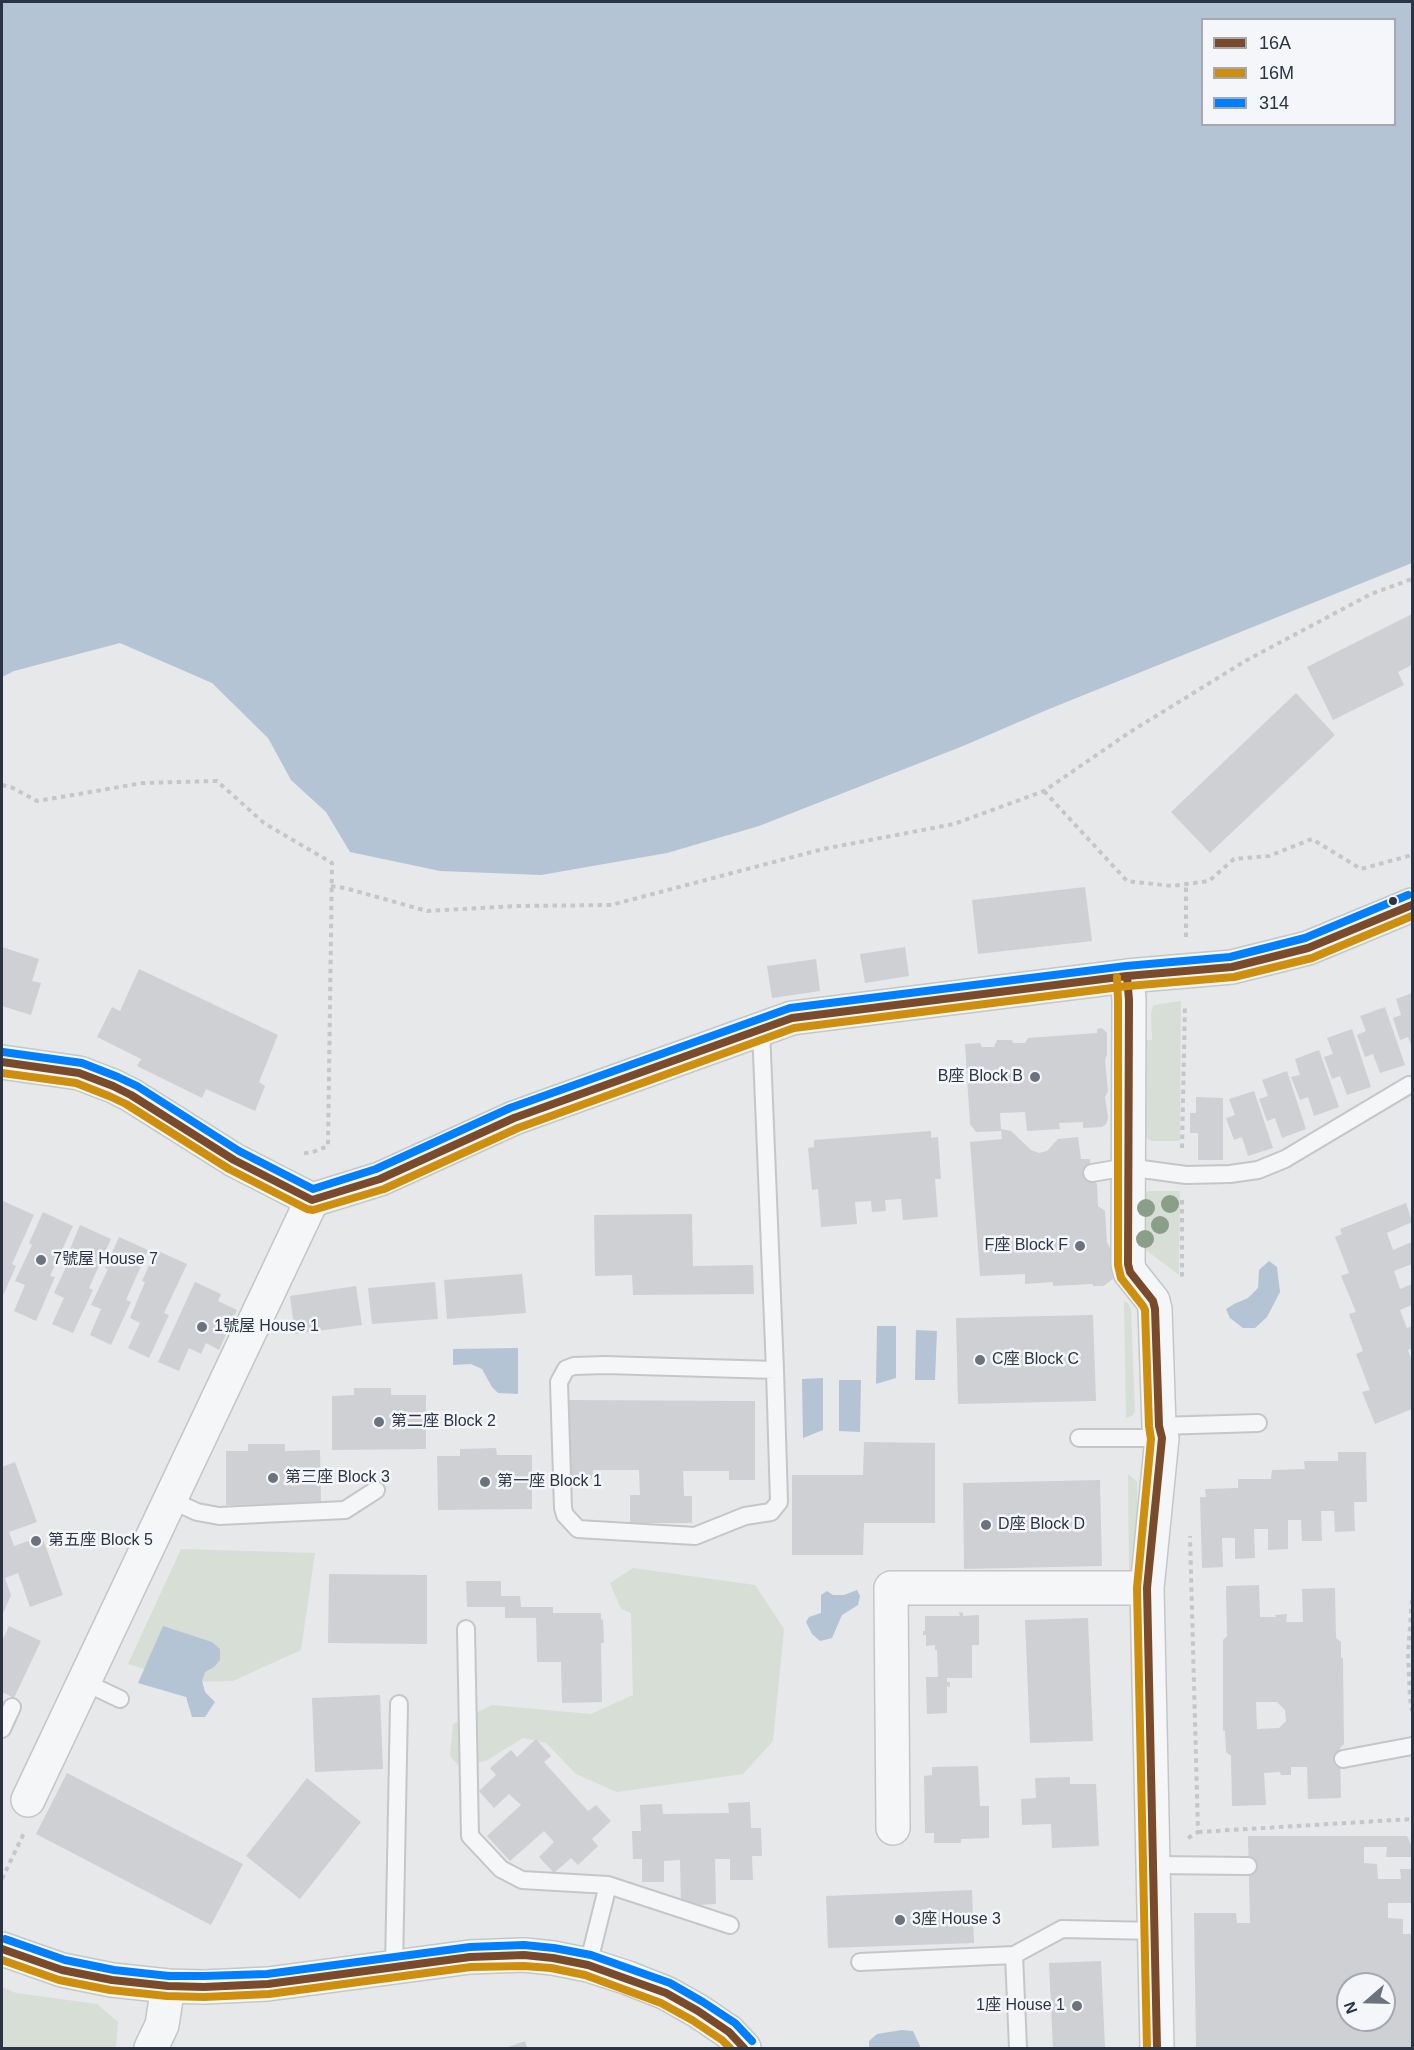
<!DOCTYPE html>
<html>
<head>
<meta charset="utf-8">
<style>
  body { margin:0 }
  #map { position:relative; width:1414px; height:2050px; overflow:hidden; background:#e6e8ea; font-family:Arial,sans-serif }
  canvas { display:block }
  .frame { position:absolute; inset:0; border:3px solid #2b3445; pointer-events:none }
  .legend { position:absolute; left:1201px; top:18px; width:195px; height:108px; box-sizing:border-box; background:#f4f6f9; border:2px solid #a4a8b1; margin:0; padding:8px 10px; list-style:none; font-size:18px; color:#2b3445 }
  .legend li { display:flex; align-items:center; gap:12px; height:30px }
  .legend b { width:30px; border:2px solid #a4a8b1 }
  .north { position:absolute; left:1336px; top:1972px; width:60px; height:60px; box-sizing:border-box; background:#f4f6f9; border:2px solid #a4a8b1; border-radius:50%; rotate:250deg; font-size:16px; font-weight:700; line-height:24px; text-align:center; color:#2b3445 }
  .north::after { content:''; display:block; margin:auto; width:21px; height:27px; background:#6c737f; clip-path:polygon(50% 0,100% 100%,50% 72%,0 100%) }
</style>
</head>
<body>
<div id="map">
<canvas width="1414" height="2050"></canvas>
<div class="frame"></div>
<ul class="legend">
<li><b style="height:8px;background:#7a4b2a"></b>16A</li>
<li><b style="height:8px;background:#ce8f0e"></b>16M</li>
<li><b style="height:8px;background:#0080ff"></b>314</li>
</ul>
<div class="north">N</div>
</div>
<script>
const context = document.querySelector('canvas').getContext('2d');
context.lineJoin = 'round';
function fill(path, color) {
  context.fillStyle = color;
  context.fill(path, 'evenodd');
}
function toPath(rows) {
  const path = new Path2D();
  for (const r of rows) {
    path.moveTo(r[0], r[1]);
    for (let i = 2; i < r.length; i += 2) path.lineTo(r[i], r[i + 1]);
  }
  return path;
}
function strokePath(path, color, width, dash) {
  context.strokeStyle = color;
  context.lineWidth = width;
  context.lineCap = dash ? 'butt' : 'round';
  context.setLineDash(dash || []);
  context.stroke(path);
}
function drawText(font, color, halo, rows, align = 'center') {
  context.font = font + ' Arial,"Noto Sans TC",sans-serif';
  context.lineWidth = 5;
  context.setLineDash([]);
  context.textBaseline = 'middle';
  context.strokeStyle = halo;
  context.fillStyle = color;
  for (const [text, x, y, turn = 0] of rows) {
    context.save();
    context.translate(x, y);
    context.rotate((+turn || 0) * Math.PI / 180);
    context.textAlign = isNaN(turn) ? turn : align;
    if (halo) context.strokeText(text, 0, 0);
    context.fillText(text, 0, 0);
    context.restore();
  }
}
const green = toPath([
  [1181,1001,1180,1141,1152,1141,1144,1137,1142,1040,1152,1040,1151,1014,1153,1006,1159,1004],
  [1148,1191,1180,1191,1179,1275,1142,1247,1142,1195],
  [1124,1301,1128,1303,1131,1310,1135,1411,1133,1415,1126,1418],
  [1128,1474,1137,1482,1138,1562,1129,1575],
  [181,1549,315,1553,301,1650,233,1681,188,1682,128,1664],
  [633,1568,755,1585,784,1629,773,1741,743,1774,617,1792,576,1774,546,1743,523,1738,486,1761,459,1766,450,1756,453,1724,492,1705,591,1714,633,1695,631,1613,621,1609,610,1583],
  [2,1987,16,1993,97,2004,118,2022,116,2048,2,2048]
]);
const water = toPath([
  [2,2,1412,2,1412,563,1049,709,963,746,759,826,667,853,541,875,440,871,350,852,326,812,291,780,268,738,212,683,120,643,14,671,2,677],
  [1202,20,1394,20,1394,124,1202,124],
  [1269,1261,1277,1267,1280,1292,1267,1317,1255,1328,1243,1328,1230,1318,1226,1309,1234,1304,1248,1298,1258,1288,1259,1270],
  [877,1326,896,1326,896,1378,876,1384],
  [916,1330,937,1331,935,1380,915,1380],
  [518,1348,518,1394,498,1393,492,1387,482,1369,471,1364,453,1365,453,1349],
  [823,1378,823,1430,803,1438,802,1379],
  [839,1380,861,1380,860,1432,839,1431],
  [857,1590,860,1596,858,1605,842,1615,832,1638,820,1641,812,1634,806,1622,809,1617,821,1613,821,1595,827,1591,833,1595,844,1595],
  [163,1626,212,1642,220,1649,220,1660,214,1667,205,1672,202,1681,205,1692,215,1702,205,1717,192,1717,186,1697,138,1683],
  [902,2030,913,2031,921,2048,869,2048,869,2041,877,2034]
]);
const building = toPath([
  [1412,614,1412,665,1398,672,1404,685,1333,720,1307,667],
  [1296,693,1335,735,1210,853,1171,812],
  [1085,887,1092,941,978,954,972,900],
  [2,947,39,959,32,981,41,983,31,1015,2,1006],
  [905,947,909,976,865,983,860,954],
  [816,959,820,991,772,998,767,966],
  [139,969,278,1035,259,1082,265,1086,255,1111,206,1089,202,1098,137,1066,141,1059,97,1037,112,1007,120,1011],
  [1412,993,1412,1047,1408,1037,1400,1040,1393,1018,1401,1015,1396,999],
  [1385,1007,1405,1065,1380,1073,1373,1054,1365,1057,1357,1035,1366,1031,1360,1016],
  [1102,1028,1107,1033,1107,1054,1105,1060,1108,1091,1105,1097,1108,1118,1106,1124,1102,1127,1083,1128,1083,1122,1059,1123,1060,1129,1027,1131,1025,1112,1000,1113,1001,1129,1011,1131,1031,1150,1039,1153,1047,1151,1058,1139,1078,1137,1081,1159,1090,1159,1091,1177,1097,1184,1098,1206,1105,1211,1107,1242,1111,1250,1113,1279,1103,1286,1093,1286,1093,1284,1053,1286,1053,1282,1025,1284,1025,1274,980,1276,970,1142,1002,1139,1001,1131,976,1132,970,1124,965,1044,980,1043,982,1047,994,1047,997,1040,1012,1040,1013,1043,1025,1043,1028,1038,1097,1033,1097,1029],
  [1352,1029,1371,1087,1347,1095,1340,1076,1332,1079,1324,1057,1333,1054,1327,1038],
  [1319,1050,1339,1107,1314,1116,1308,1097,1300,1100,1291,1077,1300,1075,1295,1059],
  [1287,1071,1306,1129,1282,1138,1275,1118,1267,1121,1259,1099,1268,1096,1262,1080],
  [1254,1091,1273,1148,1248,1156,1242,1137,1234,1140,1226,1118,1235,1115,1229,1099],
  [1196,1097,1223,1098,1223,1160,1198,1160,1198,1133,1190,1133,1190,1113,1196,1113],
  [931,1131,931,1138,938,1137,941,1179,935,1179,938,1217,903,1220,901,1199,885,1200,886,1211,872,1212,871,1201,855,1202,857,1224,821,1227,818,1189,812,1190,808,1148,814,1147,814,1140],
  [3,1201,34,1215,12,1264,16,1266,2,1298,2,1205],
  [1406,1203,1412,1222,1387,1233,1393,1250,1412,1242,1412,1264,1394,1271,1400,1289,1412,1284,1412,1305,1400,1310,1407,1328,1412,1326,1412,1348,1408,1350,1412,1362,1412,1409,1375,1424,1362,1392,1370,1390,1356,1354,1363,1351,1349,1314,1356,1312,1341,1276,1349,1273,1335,1237,1342,1234,1340,1229],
  [43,1212,73,1226,50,1276,55,1277,36,1321,14,1311,25,1285,15,1281,32,1245,29,1243],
  [692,1214,693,1266,753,1265,754,1294,633,1295,632,1275,595,1276,594,1215],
  [80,1225,111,1239,89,1288,93,1290,73,1333,52,1324,64,1298,54,1293,70,1258,67,1256],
  [119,1237,148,1250,126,1300,131,1302,111,1345,90,1335,101,1309,91,1305,108,1269,105,1268],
  [156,1250,187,1264,164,1313,169,1315,149,1358,128,1348,140,1323,130,1318,145,1282,142,1281],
  [522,1274,526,1313,447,1319,444,1280],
  [195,1282,221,1294,218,1301,237,1310,219,1350,206,1343,201,1354,189,1348,179,1371,158,1362],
  [435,1282,438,1319,372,1324,368,1288],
  [356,1286,362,1325,295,1334,290,1296],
  [1093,1315,1096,1401,958,1404,956,1318],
  [354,1388,391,1388,391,1395,426,1395,426,1449,332,1450,332,1396,354,1395],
  [565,1400,755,1401,755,1480,729,1480,729,1471,683,1471,684,1496,692,1496,692,1523,630,1523,630,1495,640,1495,639,1470,593,1470,593,1479,565,1479],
  [864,1442,935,1443,935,1523,864,1523,863,1555,792,1555,792,1475,863,1475],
  [248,1444,285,1444,285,1451,320,1450,321,1504,226,1505,226,1451,248,1451],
  [496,1448,497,1455,532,1455,532,1509,438,1510,437,1456,460,1456,460,1449],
  [1338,1452,1366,1452,1367,1502,1354,1502,1355,1531,1335,1532,1334,1511,1321,1511,1322,1541,1302,1541,1301,1520,1288,1520,1288,1549,1268,1550,1268,1529,1254,1529,1255,1558,1235,1559,1235,1538,1222,1538,1223,1567,1202,1568,1200,1497,1206,1497,1205,1489,1238,1488,1238,1479,1271,1479,1272,1470,1305,1469,1304,1461,1338,1461],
  [15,1462,37,1522,9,1532,14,1546,42,1536,63,1595,30,1607,18,1573,5,1578,11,1595,2,1616,2,1467],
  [1100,1480,1102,1566,964,1569,963,1483],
  [329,1574,427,1575,427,1644,328,1643],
  [466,1581,501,1581,501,1596,520,1596,521,1607,553,1607,553,1613,601,1613,601,1620,603,1619,604,1643,601,1643,602,1702,562,1703,561,1662,537,1662,536,1618,505,1618,505,1607,467,1607],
  [1259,1585,1260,1617,1276,1617,1275,1615,1287,1614,1286,1622,1303,1622,1302,1589,1335,1588,1336,1638,1341,1642,1341,1658,1343,1658,1344,1744,1340,1748,1341,1798,1308,1799,1307,1767,1291,1767,1291,1775,1281,1775,1280,1772,1264,1773,1266,1805,1232,1806,1231,1756,1226,1752,1225,1731,1223,1731,1223,1640,1227,1636,1226,1586],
  [1256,1702,1277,1702,1285,1710,1286,1721,1279,1728,1257,1729],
  [959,1612,963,1613,963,1616,979,1615,979,1645,972,1645,972,1678,947,1678,947,1682,950,1682,950,1687,947,1686,947,1713,927,1714,926,1677,938,1677,937,1650,935,1650,935,1645,926,1646,926,1635,923,1635,923,1631,925,1631,925,1616,960,1616],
  [1088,1618,1093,1741,1030,1743,1025,1620],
  [9,1626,41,1641,14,1698,2,1692,2,1641],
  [380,1695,383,1769,315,1772,312,1698],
  [536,1739,551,1756,544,1762,588,1811,596,1805,611,1821,592,1839,598,1846,578,1865,571,1858,554,1873,539,1857,554,1842,544,1831,510,1861,487,1836,521,1805,509,1794,494,1808,479,1791,496,1775,490,1768,511,1750,517,1757],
  [978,1766,980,1806,989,1806,989,1838,961,1839,961,1843,934,1843,934,1833,925,1833,924,1776,932,1775,932,1767],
  [67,1773,243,1864,211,1925,36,1834],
  [1070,1777,1070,1784,1096,1784,1099,1846,1052,1848,1051,1824,1022,1825,1021,1799,1036,1798,1035,1778],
  [307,1778,361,1822,300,1899,246,1856],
  [750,1802,751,1828,761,1828,762,1856,752,1856,753,1880,730,1880,730,1859,715,1859,716,1904,681,1906,680,1860,664,1861,664,1882,642,1882,642,1859,633,1859,632,1831,641,1831,640,1805,662,1804,663,1814,729,1813,728,1803],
  [1248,1836,1407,1836,1412,1847,1412,1857,1386,1857,1387,1847,1364,1847,1364,1863,1377,1864,1378,1879,1401,1879,1400,1869,1412,1869,1412,1903,1388,1903,1388,1918,1403,1919,1403,1934,1412,1934,1412,2048,1196,2048,1194,1913,1236,1913,1237,1923,1250,1923],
  [1348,1984,1384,1984,1384,2020,1348,2020],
  [972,1890,974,1943,828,1948,826,1896],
  [1101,1961,1105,2048,1053,2048,1049,1963],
  [525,2041,527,2048,506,2048]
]);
const path = toPath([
  [2,785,11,787,37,801,143,783,217,781,264,823,332,863,328,1146,313,1152,300,1154],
  [1044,791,1127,881,1172,886,1209,881,1234,859,1269,856,1312,839,1361,869,1412,855],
  [331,886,345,888,427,911,516,906,611,905,823,849,954,824,1044,791,1130,732,1247,660,1371,594,1412,579],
  [1186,937,1186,884],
  [1182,1148,1185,1005],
  [1182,1200,1182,1280],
  [1412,1600,1408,1653,1410,1698,1412,1711],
  [1198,1832,1412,1819],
  [1188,1838,1198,1832,1190,1536],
  [2,1879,24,1833]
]);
const lane = toPath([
  [761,1029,775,1370,779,1502,771,1512,745,1516,695,1536,578,1529,565,1515,563,1508,559,1382,566,1369,574,1366,605,1365,775,1370],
  [1092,1173,1127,1167,1186,1175,1230,1174,1258,1170,1285,1159,1409,1085],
  [1159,1426,1258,1423],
  [1079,1438,1162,1438],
  [171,1500,197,1512,219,1516,345,1510,376,1490],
  [466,1629,470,1836,501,1869,522,1880,608,1885,730,1925],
  [84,1682,120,1699],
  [2,1729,12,1707],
  [1343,1759,1412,1746],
  [1154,1865,1248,1866],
  [860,1962,1014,1955],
  [588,1965,608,1885],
  [394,1967,399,1704],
  [1018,2048,1014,1955,1062,1929,1156,1931]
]);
const street = toPath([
  [1127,976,1129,1000,1128,1264,1130,1272,1153,1301,1155,1309,1159,1426,1162,1438,1147,1588,1157,2048],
  [2,1062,79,1073,113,1086,131,1095,234,1160,312,1200,380,1179,514,1118,792,1018,1127,976,1232,967,1308,948,1412,905],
  [28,1800,312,1200],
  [893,1828,891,1588,1147,1588],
  [151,2048,162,2025,168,1986]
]);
const secondary = toPath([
  [2,1949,62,1970,112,1980,168,1986,204,1987,268,1984,470,1957,524,1955,553,1958,588,1965,628,1978,666,1993,698,2011,729,2032,744,2048]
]);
const bus1 = toPath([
  [1127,976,1129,1000,1128,1264,1130,1272,1153,1301,1155,1309,1159,1426,1162,1438,1147,1588,1157,2048],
  [2,1062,79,1073,113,1086,131,1095,234,1160,312,1200,380,1179,514,1118,792,1018,1127,976,1232,967,1308,948,1412,905],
  [2,1949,62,1970,112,1980,168,1986,204,1987,268,1984,470,1957,524,1955,553,1958,588,1965,666,1993,698,2011,729,2032,744,2048]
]);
const bus2 = toPath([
  [1117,977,1118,1000,1118,1265,1121,1278,1143,1306,1145,1310,1149,1426,1151,1439,1137,1588,1147,2048],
  [2,1073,76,1083,109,1096,126,1104,229,1169,307,1209,313,1210,384,1189,518,1128,794,1028,1128,986,1234,977,1312,958,1412,916],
  [2,1960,59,1980,110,1990,167,1996,204,1997,269,1994,471,1967,524,1966,551,1968,585,1975,661,2003,692,2020,722,2040,730,2048]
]);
const bus3 = toPath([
  [3,1052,82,1063,118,1077,137,1086,239,1151,313,1189,376,1169,510,1108,790,1008,1126,966,1230,957,1305,938,1408,895],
  [5,1939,65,1960,114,1970,169,1976,204,1976,267,1974,470,1947,524,1945,554,1948,591,1955,670,1983,703,2002,735,2023,752,2041]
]);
const trees = [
  [1170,1204],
  [1146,1208],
  [1160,1225],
  [1145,1239]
];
const markers = [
  [1393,901,5,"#2b3445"],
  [1035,1077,6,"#6c737f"],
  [1080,1246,6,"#6c737f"],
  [41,1260,6,"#6c737f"],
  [202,1327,6,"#6c737f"],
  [980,1360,6,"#6c737f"],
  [379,1422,6,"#6c737f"],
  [273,1478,6,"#6c737f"],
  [485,1482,6,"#6c737f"],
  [986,1525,6,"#6c737f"],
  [36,1541,6,"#6c737f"],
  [900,1920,6,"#6c737f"],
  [1077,2006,6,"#6c737f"]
];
const poiNames = [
  ["B座 Block B",1023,1077,"right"],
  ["F座 Block F",1068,1246,"right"],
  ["7號屋 House 7",53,1260],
  ["1號屋 House 1",214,1327],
  ["C座 Block C",992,1360],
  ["第二座 Block 2",391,1422],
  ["第三座 Block 3",285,1478],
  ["第一座 Block 1",497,1482],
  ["D座 Block D",998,1525],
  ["第五座 Block 5",48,1541],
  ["3座 House 3",912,1920],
  ["1座 House 1",1065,2006,"right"]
];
fill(green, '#d6ded6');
fill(water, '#b4c4d5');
fill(building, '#ced0d3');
strokePath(lane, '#c4c6c8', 20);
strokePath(street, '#c4c6c8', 36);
strokePath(secondary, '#c4c6c8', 36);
strokePath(path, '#c5c6ca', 4, [4.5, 4.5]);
strokePath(lane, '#f5f6f7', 16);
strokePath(street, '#f5f6f7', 33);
strokePath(secondary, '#f8f8f8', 33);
strokePath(bus1, '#7a4b2a', 8);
strokePath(bus2, '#ce8f0e', 8);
strokePath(bus3, '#0080ff', 8);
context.fillStyle = '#8a9e88';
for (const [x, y] of trees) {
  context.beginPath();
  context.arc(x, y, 9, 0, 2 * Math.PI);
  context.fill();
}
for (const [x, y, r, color] of markers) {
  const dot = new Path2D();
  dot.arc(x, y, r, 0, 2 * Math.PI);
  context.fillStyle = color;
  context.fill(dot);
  strokePath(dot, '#f4f6f9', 2);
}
drawText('16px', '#2b3445', '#f4f6f9', poiNames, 'left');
</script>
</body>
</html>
